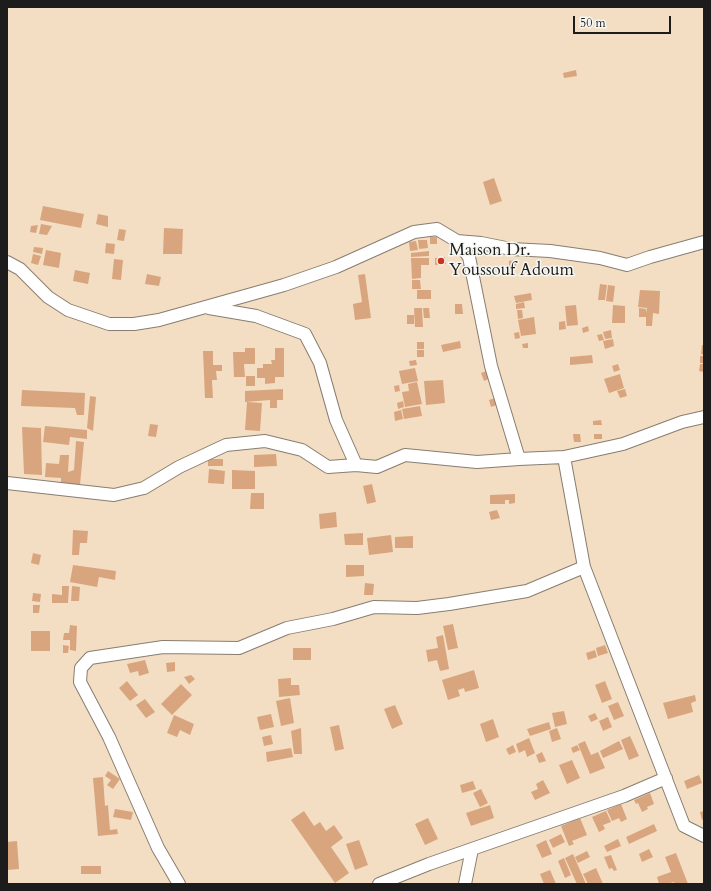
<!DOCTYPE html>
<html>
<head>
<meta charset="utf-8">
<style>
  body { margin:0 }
  #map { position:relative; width:711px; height:891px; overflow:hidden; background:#f3dec3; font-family:Cardo,serif }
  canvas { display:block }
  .frame { position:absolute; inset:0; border:8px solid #1c1c1c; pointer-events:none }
  .scale { position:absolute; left:573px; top:16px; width:98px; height:18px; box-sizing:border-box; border:2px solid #1c1c1c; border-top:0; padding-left:5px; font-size:12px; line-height:14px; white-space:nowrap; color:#1c1c1c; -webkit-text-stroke:3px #f6f6f2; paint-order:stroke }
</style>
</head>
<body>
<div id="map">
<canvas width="711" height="891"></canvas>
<div class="frame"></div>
<div class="scale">50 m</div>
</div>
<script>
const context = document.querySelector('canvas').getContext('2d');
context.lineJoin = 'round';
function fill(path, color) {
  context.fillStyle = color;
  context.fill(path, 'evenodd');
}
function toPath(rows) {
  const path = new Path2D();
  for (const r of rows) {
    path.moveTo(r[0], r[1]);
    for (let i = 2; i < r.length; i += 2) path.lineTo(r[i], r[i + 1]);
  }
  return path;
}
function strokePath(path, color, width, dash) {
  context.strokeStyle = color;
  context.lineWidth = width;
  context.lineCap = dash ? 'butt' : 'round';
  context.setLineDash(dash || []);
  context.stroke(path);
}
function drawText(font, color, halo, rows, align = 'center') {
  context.font = font + ' Cardo,serif';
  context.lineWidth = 3;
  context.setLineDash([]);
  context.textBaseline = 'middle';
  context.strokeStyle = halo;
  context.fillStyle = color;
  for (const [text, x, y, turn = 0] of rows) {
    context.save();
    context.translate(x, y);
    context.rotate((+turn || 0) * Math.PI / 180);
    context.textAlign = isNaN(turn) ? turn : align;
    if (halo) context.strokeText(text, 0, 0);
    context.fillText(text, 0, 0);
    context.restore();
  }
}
const building = toPath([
  [576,70,577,76,564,78,563,73],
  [494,178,502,201,490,205,483,182],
  [43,206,84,214,81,228,40,220],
  [98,214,108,216,108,227,96,224],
  [41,224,52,226,47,235,39,234],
  [38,225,36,233,30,232,31,226],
  [164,228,183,229,182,254,163,254],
  [119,229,126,230,124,241,117,240],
  [430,237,437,237,437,244,430,244],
  [418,240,427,240,428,248,419,249],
  [416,241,418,250,410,251,409,242],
  [106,243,115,244,114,254,105,253],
  [34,247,43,248,42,254,33,252],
  [46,250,61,253,59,268,43,265],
  [429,251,429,256,411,257,411,253],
  [33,254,41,256,38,265,31,263],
  [445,257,446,264,435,265,435,258],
  [411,258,429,258,429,265,421,265,421,278,412,279],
  [114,259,123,260,121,280,112,279],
  [516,260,516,266,509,267,509,261],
  [75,270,90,273,88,284,73,281],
  [147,274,161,277,159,286,145,284],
  [365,274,371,318,355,320,353,304,362,302,358,275],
  [412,280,420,280,421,289,412,289],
  [600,284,607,285,605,300,598,300],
  [608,285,615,286,613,302,606,301],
  [417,290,431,290,431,299,417,299],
  [640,290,660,291,659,314,653,313,652,326,646,326,646,317,639,317,639,308,646,309,646,313,647,308,638,307],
  [531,293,532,300,516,303,514,296],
  [524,302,525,308,516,309,516,304],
  [455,304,462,304,463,314,455,314],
  [576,305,578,325,567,326,565,306],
  [613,305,625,306,625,323,612,323],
  [414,308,422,308,423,327,415,327],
  [423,308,429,308,430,318,424,318],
  [517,310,522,310,523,318,518,319],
  [407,315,414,315,414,324,407,324],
  [534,317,536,334,521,336,518,320],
  [565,321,566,329,559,330,559,322],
  [588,326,589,331,583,333,582,328],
  [611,330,612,338,605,339,603,332],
  [519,332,520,338,515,339,514,333],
  [602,334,604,340,599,341,597,335],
  [613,339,614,346,605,349,603,341],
  [460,341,461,348,443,352,441,345],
  [417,342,424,342,424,349,417,349],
  [528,343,528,348,523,348,522,344],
  [702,345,704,345,704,355,701,354],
  [245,348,255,348,255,364,244,364,245,377,234,377,233,352,245,352],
  [275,348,284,348,284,377,275,377,275,383,265,384,265,378,257,378,257,368,263,368,263,364,272,364,271,360,275,360],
  [417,350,424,350,424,357,417,357],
  [203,351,213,351,213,365,222,365,222,371,216,371,217,380,212,380,213,398,205,398],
  [592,355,593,363,570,365,570,357],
  [700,356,704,356,704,363,700,363],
  [416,360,417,365,410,366,409,361],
  [618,364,620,370,614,372,612,366],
  [700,364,704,364,704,372,699,371],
  [415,368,418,381,402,384,399,371],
  [489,370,491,378,484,381,481,373],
  [620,374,624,388,609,393,604,379],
  [246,376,255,376,255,386,246,386],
  [443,380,445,403,426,405,424,381],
  [417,382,422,404,405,407,402,392,409,391,408,384],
  [399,385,400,391,395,392,394,386],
  [283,389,283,400,277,400,277,408,270,408,270,400,245,402,245,391],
  [625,389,627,396,620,398,617,391],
  [22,390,85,393,84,415,77,415,75,408,21,406],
  [90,396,96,397,93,431,87,428],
  [495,398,497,405,491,407,489,400],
  [403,401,404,407,398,409,397,403],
  [247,402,262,403,260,431,245,430],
  [420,406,422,416,404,419,402,409],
  [401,410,403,419,395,421,394,412],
  [601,420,602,425,593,425,593,421],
  [150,424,158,425,156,437,148,436],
  [45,426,87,430,87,439,70,437,69,445,43,442],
  [22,427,41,428,42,475,24,474],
  [573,434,580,434,581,442,574,442],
  [594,434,602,434,602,439,594,439],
  [76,441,84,442,80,485,61,484,61,478,45,477,46,463,59,464,60,455,69,455,68,472,74,470],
  [276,454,277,466,254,467,254,455],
  [208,459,223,459,223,466,208,466],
  [209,469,225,471,224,484,208,483],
  [232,470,255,471,255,489,232,489],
  [372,484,376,502,367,504,363,486],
  [251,493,264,493,264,509,250,509],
  [515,494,515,503,509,504,509,500,505,500,505,504,490,504,490,495],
  [497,510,500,518,491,520,489,512],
  [336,512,337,527,320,529,319,514],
  [73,530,88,531,87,543,80,543,79,555,72,555],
  [363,533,363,545,345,545,344,534],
  [391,535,393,552,369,555,367,538],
  [413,536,413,548,395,548,395,537],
  [33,553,41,555,39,565,31,563],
  [73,565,116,571,115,580,99,577,97,587,70,582],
  [346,565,364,565,364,576,346,577],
  [365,583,374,584,373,595,364,595],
  [62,586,69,586,68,603,52,603,52,594,62,595],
  [72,586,80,587,79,601,71,601],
  [33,593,41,594,40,602,32,601],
  [33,605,40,605,39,613,33,613],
  [453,624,458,648,448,650,443,626],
  [70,625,77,626,76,651,70,650,70,640,63,640,64,633,69,633],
  [31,631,50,631,50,651,31,651],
  [443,635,449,669,440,671,437,660,428,662,426,650,438,648,436,637],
  [63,645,69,646,68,653,63,653],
  [605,645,608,653,598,656,596,648],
  [293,648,311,648,311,660,293,660],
  [595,650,597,657,588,660,586,653],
  [145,660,149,673,139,676,138,671,130,673,127,664],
  [175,662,175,671,167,672,166,663],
  [474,670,479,688,465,692,464,688,458,690,460,696,448,700,442,680],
  [191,675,195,679,189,684,184,677],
  [291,678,291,685,299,685,300,695,279,697,278,679],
  [127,681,138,695,130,701,119,688],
  [605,681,612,699,602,703,595,685],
  [181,684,192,695,172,715,161,704],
  [695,695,696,701,691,703,693,712,668,719,663,703],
  [290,698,294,723,281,726,276,701],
  [145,699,155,712,146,718,136,705],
  [618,702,624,716,614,720,608,706],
  [395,705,403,724,392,729,384,709],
  [564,711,567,724,555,727,552,713],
  [595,713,598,719,591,722,588,716],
  [271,714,274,727,260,730,257,717],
  [174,715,194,724,190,735,180,730,177,737,167,733],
  [608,717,612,727,603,731,599,721],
  [493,719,499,737,486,742,480,724],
  [549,722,551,729,530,736,527,729],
  [339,725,344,749,335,751,330,727],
  [301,728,302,754,294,754,291,731],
  [557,728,561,739,552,742,549,731],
  [271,735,273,744,264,746,262,737],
  [630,736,639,756,629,760,621,740],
  [529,738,535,753,527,757,525,750,519,753,516,744],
  [585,741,591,755,598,752,605,768,590,774,578,744],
  [619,741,623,749,603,758,600,751],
  [513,745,516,752,509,755,506,749],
  [577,745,580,750,573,753,571,748],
  [291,748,293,757,267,762,266,752],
  [542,752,546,761,539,763,536,755],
  [572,760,580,778,567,784,559,765],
  [108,771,120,779,113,789,107,785,111,780,105,776],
  [699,775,702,783,687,789,684,781],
  [103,777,105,806,108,805,110,830,117,829,118,834,98,836,93,778],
  [543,780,550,793,535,800,531,792,538,789,536,784],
  [473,781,476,789,462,793,460,785],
  [481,789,488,803,480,807,473,793],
  [650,793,654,804,647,807,648,809,642,812,638,803,636,804,634,800],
  [621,804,627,819,621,822,619,818,612,821,607,810],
  [490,805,494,818,471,826,466,813],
  [115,809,133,812,131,820,113,817],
  [304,811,314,826,320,822,326,831,334,825,343,838,331,847,349,873,335,883,291,820],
  [606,811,611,822,603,825,605,829,599,832,592,817],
  [704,811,704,819,702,820,700,812],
  [428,818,438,839,425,845,415,824],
  [580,818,587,835,572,841,574,844,569,846,561,826],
  [654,824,657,831,629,844,626,837],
  [561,834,565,842,553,848,549,840],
  [618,839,621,846,607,852,604,846],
  [359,840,368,865,355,870,346,844],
  [546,840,552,854,542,858,536,845],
  [17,841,19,869,7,870,7,842],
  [649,849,653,857,642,862,639,854],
  [587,851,590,857,578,863,575,857],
  [676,853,688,884,675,884,674,882,667,884,659,884,657,877,671,872,665,857],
  [573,854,586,884,577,884,565,858],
  [611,855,617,870,614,871,612,868,609,869,604,857],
  [564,858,566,863,562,865,566,863,571,875,565,878,558,861],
  [81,866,101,866,101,874,81,874],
  [596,868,603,884,588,884,583,874],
  [550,870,556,884,544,884,540,874]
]);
const street = toPath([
  [7,262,20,269,48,297,68,310,109,324,134,324,159,320,284,285,336,267,414,232,437,229,457,241,481,243,511,249,550,251,600,258,627,265,650,257,704,242],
  [209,308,256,316,305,334,320,363,336,420,356,465,377,467,405,455,477,462,519,459,491,366,469,257,457,241],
  [519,459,564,457,623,444,682,422,704,417],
  [7,483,114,495,144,488,179,467,226,445,265,441,302,450,328,467,356,465],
  [584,567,684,826,704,836],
  [179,884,158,848,109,737,80,682,81,668,90,658,163,647,239,648,287,628,333,619,374,607,417,608,449,604,527,591,584,567,564,457],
  [379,884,429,864,624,796,666,778],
  [465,884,472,849]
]);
const markers = [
  [441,261,4,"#c8321e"]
];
const poiNames = [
  ["Maison Dr.",449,251],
  ["Youssouf Adoum",449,271]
];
fill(building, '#d9a57e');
strokePath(street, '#887d70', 14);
strokePath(street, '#fff', 12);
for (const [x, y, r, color] of markers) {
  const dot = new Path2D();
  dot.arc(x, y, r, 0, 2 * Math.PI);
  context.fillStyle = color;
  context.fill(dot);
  strokePath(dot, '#f6f6f2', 1.5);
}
drawText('17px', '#1c1c1c', '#f6f6f2', poiNames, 'left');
</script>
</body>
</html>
